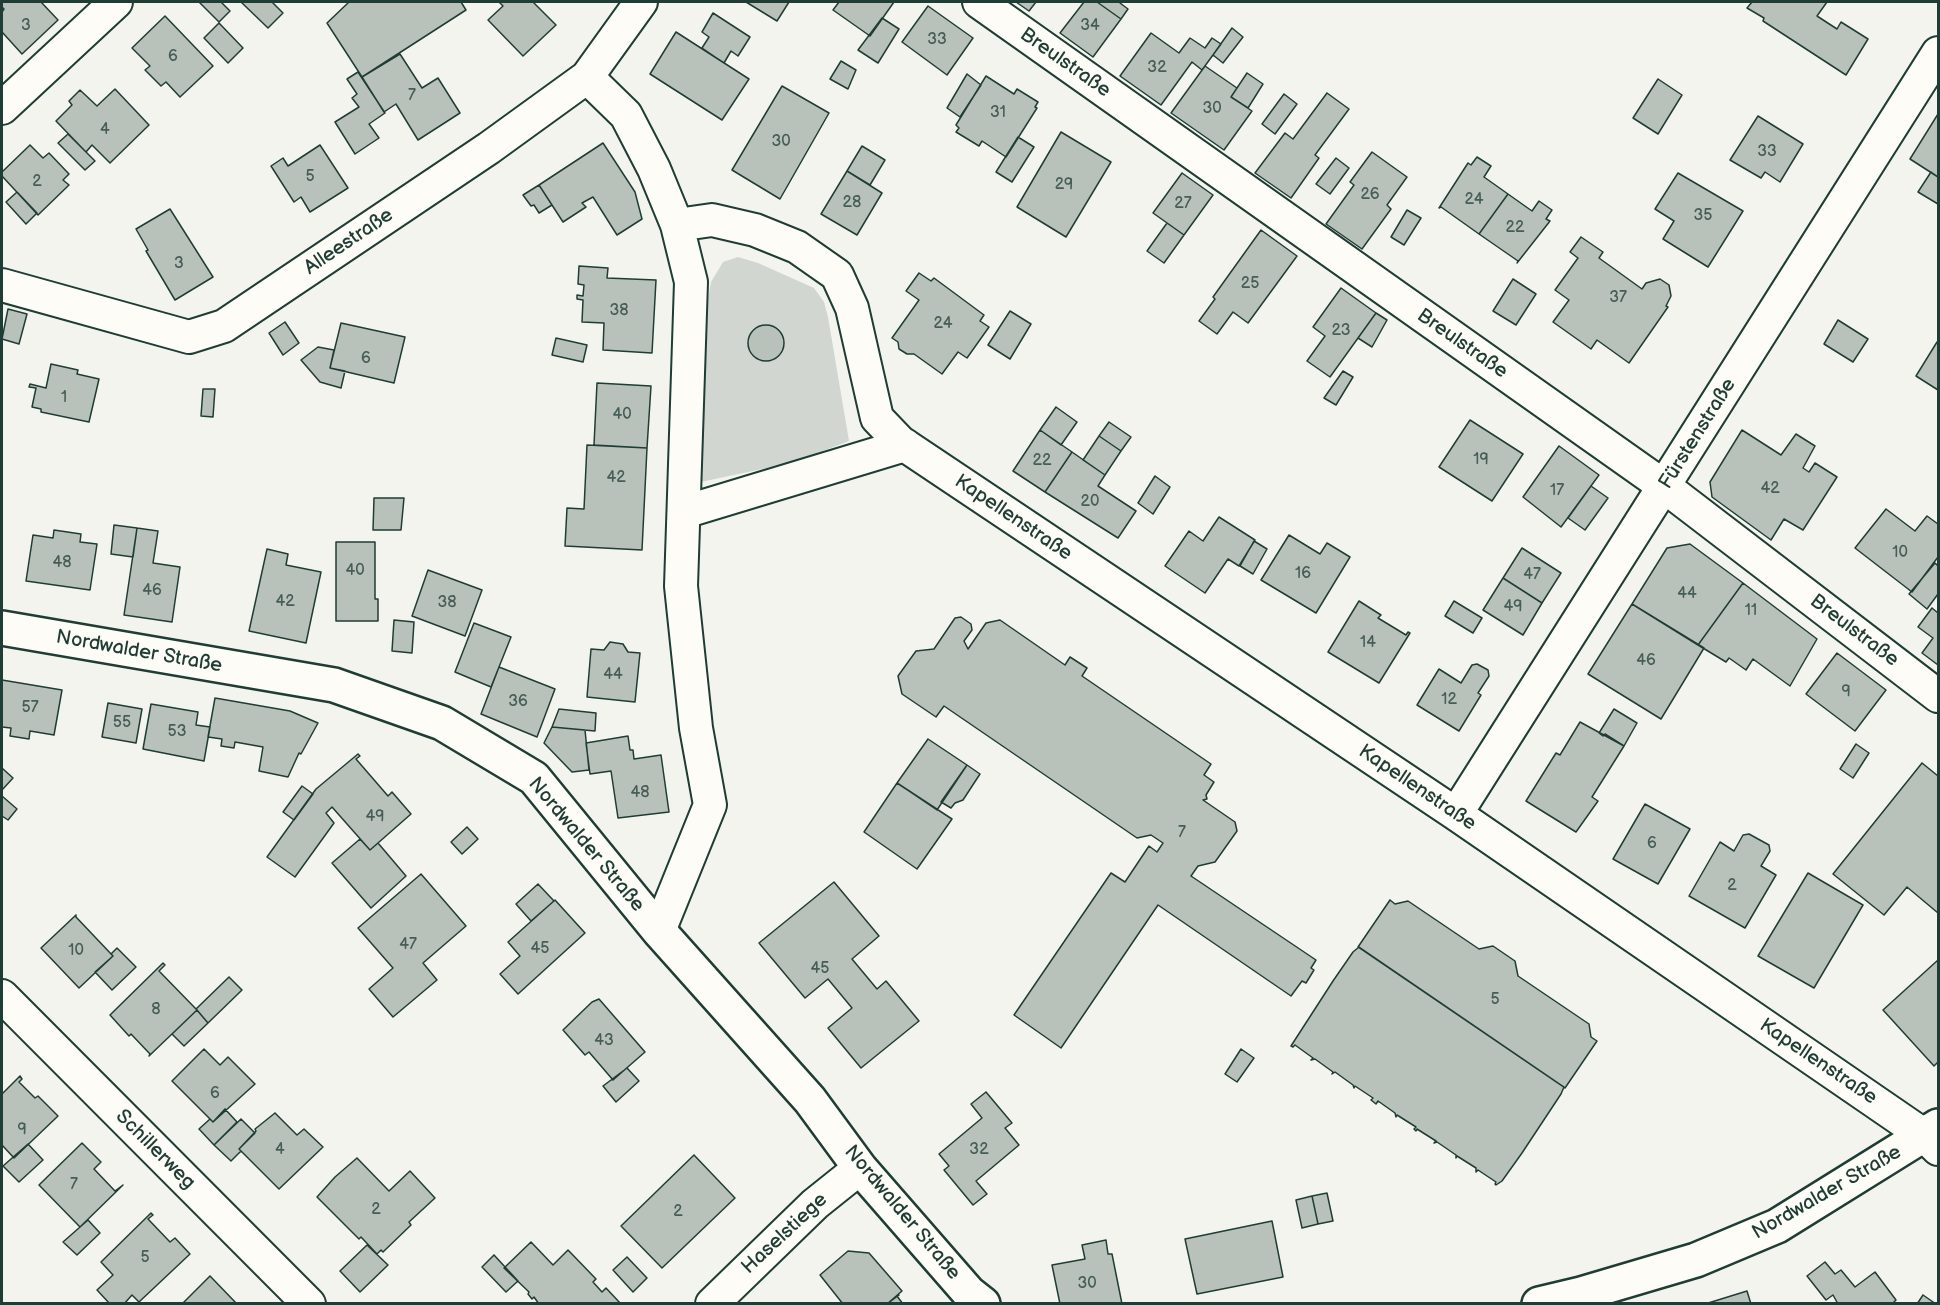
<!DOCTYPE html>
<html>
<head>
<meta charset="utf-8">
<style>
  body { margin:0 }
  #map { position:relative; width:1940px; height:1305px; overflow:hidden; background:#f4f4ef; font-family:"Balsamiq Sans",sans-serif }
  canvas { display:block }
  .frame { position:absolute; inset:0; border:3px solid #1f3d34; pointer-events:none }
</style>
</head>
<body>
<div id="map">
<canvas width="1940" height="1305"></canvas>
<div class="frame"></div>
</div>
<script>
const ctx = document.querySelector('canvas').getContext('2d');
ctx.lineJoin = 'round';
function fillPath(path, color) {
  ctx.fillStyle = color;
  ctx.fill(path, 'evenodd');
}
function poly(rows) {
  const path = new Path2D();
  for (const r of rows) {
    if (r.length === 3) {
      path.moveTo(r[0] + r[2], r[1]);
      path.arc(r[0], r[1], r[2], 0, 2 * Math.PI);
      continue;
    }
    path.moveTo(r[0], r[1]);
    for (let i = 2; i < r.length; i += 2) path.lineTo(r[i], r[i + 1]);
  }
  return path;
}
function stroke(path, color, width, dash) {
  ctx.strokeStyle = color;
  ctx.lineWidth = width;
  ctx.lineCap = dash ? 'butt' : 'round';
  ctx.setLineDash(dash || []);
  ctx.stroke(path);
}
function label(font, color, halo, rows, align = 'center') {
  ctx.font = font + ' "Balsamiq Sans",sans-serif';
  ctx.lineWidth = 4.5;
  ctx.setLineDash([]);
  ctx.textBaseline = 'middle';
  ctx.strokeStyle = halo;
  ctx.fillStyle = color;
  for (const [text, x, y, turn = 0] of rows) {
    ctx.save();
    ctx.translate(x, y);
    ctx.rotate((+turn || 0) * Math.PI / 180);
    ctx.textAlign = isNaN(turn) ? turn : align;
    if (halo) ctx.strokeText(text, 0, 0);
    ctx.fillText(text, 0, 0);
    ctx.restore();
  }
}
const green = poly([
  [738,257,758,263,814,288,824,302,828,317,849,441,815,454,767,468,696,483,702,334,711,282,723,262]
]);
const building = poly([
  [2,2,41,2,58,20,22,54,2,32,2,12,4,9,2,7,2,2],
  [199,2,221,2,230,11,219,22,199,2],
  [241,2,272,2,283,13,268,28,241,2],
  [349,2,461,2,466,10,362,77,327,23,349,2],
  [499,2,533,2,556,25,523,56,488,20,503,6,499,2],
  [746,2,789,2,777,21,746,2],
  [839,2,894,2,870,36,833,10,839,2],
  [1016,2,1036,2,1029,11,1016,2],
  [1084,2,1097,2,1121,19,1093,57,1060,33,1084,2],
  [1097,2,1122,2,1120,3,1128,9,1121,19,1097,2],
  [1752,2,1827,2,1817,16,1837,29,1841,22,1868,39,1846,75,1763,21,1764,18,1747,8,1752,2],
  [928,6,973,38,947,75,902,42,928,6],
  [713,13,750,37,738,56,731,51,724,63,702,48,709,37,702,32,713,13],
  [165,16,213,66,180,97,166,82,161,86,145,70,150,66,132,48,165,16],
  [882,18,899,29,878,63,858,50,882,18],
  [219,23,243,48,228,63,204,38,219,23],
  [1232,28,1243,37,1223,63,1213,55,1232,28],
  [676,32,749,79,722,120,650,74,676,32],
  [1151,33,1179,53,1190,38,1205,48,1212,38,1221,44,1202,70,1192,62,1161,105,1120,76,1151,33],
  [400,54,422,88,438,78,460,113,418,140,396,104,384,112,362,77,400,54],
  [841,61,856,70,848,89,830,79,841,61],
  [1205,66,1237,88,1231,97,1252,111,1224,150,1171,113,1205,66],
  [358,72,385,113,369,124,379,138,355,154,335,122,359,107,352,98,357,94,347,79,358,72],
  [1247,73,1263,84,1248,108,1231,97,1247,73],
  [967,74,981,85,960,117,947,108,967,74],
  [986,76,1014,94,1017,89,1038,102,1035,107,1037,108,1006,157,982,141,979,146,956,132,959,128,956,125,986,76],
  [1658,79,1682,95,1658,134,1633,118,1658,79],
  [782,86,829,113,780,199,732,170,782,86],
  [115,89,149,125,110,163,92,145,86,152,56,121,72,105,69,101,80,90,97,106,115,89],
  [1327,93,1349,109,1315,155,1319,158,1291,198,1255,173,1285,133,1293,139,1327,93],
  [1284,94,1297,104,1275,134,1262,124,1284,94],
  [1938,114,1938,177,1910,159,1938,114],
  [1758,116,1803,144,1780,182,1765,172,1761,178,1730,160,1758,116],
  [1061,132,1111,162,1066,237,1017,207,1061,132],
  [68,134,95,161,85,170,58,143,68,134],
  [1018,137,1034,147,1012,182,996,172,1018,137],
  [603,143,635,192,642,219,617,235,593,197,582,203,586,207,563,222,539,185,603,143],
  [30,145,43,158,49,153,69,174,63,180,69,185,38,215,2,176,2,172,30,145],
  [320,145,348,188,310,212,301,197,294,202,271,166,283,158,288,166,320,145],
  [862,146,885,160,870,185,847,171,862,146],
  [1372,152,1407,177,1387,205,1391,209,1362,249,1326,224,1354,185,1350,182,1372,152],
  [1477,157,1491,166,1484,177,1508,194,1479,234,1441,207,1439,208,1468,163,1471,165,1477,157],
  [1336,158,1349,168,1330,194,1316,184,1336,158],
  [847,171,882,193,857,235,821,214,847,171],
  [1931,172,1938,177,1938,204,1918,192,1931,172],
  [1182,173,1213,195,1184,235,1153,213,1182,173],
  [1678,173,1743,211,1708,267,1663,239,1674,221,1655,209,1678,173],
  [539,185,552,205,539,213,534,205,531,206,523,195,539,185],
  [17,192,37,213,26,224,6,202,17,192],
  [1508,194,1532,211,1539,201,1552,210,1546,219,1550,221,1517,263,1518,261,1479,234,1508,194],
  [170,209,213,277,175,300,146,251,148,250,136,229,170,209],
  [1407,210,1421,218,1404,245,1391,237,1407,210],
  [1167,223,1184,235,1164,263,1147,251,1167,223],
  [1261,230,1297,256,1248,323,1233,312,1217,334,1199,321,1215,299,1213,297,1261,230],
  [1581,237,1603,252,1599,258,1642,289,1646,283,1660,279,1669,285,1671,296,1666,306,1668,307,1629,363,1597,340,1591,349,1553,322,1569,300,1555,290,1578,258,1570,252,1581,237],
  [579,266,608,268,607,278,656,280,652,353,603,350,604,323,582,322,583,300,577,299,577,295,583,296,584,285,578,284,579,266],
  [919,273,931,281,934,278,984,315,980,321,989,327,967,358,958,352,942,374,914,354,907,354,899,349,898,342,892,338,919,300,906,291,919,273],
  [1513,279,1536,294,1516,325,1493,311,1513,279],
  [1341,288,1376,313,1330,377,1307,361,1325,336,1313,327,1341,288],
  [8,309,27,314,19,344,2,339,8,309],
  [1010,311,1031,324,1010,359,988,345,1010,311],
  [1376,313,1387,320,1372,347,1358,338,1376,313],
  [1838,320,1868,339,1853,362,1824,344,1838,320],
  [285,322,299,343,283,355,269,333,285,322],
  [341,323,405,337,394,383,330,368,341,323],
  [766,343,18],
  [556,338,587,345,583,362,552,355,556,338],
  [1937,342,1938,343,1938,390,1916,376,1937,342],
  [318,347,334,350,330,368,345,371,341,388,320,382,301,360,318,347],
  [51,364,78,370,77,374,99,379,89,422,41,412,41,409,32,407,36,388,29,387,30,384,46,388,51,364],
  [1343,371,1353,377,1336,405,1324,398,1343,371],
  [597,383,651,386,647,448,594,445,597,383],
  [203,389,215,389,213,417,201,416,203,389],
  [1056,407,1077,422,1061,445,1040,430,1056,407],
  [1470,420,1523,454,1492,501,1439,467,1470,420],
  [1109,422,1131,437,1121,451,1099,436,1109,422],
  [1040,430,1072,452,1045,492,1013,471,1040,430],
  [1742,430,1781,455,1796,434,1815,446,1803,468,1809,472,1815,463,1837,477,1803,530,1784,519,1771,540,1712,497,1710,482,1742,430],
  [1099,436,1121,451,1105,475,1083,460,1099,436],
  [587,445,647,448,642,550,565,546,567,508,584,509,587,445],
  [1559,446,1599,475,1561,527,1523,497,1559,446],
  [1072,452,1105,475,1098,486,1136,511,1118,538,1045,492,1072,452],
  [1155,476,1170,487,1153,514,1138,503,1155,476],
  [1591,486,1608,498,1585,530,1568,518,1591,486],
  [374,498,404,498,401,530,373,530,374,498],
  [1886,509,1915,531,1927,516,1938,524,1938,557,1912,592,1855,548,1886,509],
  [1219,517,1255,540,1239,566,1228,559,1205,593,1165,566,1189,531,1203,541,1219,517],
  [114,525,137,528,133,557,111,554,114,525],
  [137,528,158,531,153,563,180,567,172,622,124,615,137,528],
  [54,530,81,534,80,542,97,544,90,590,26,581,33,535,53,538,54,530],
  [1289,535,1320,554,1327,543,1350,557,1316,613,1261,580,1289,535],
  [1254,541,1267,549,1253,574,1240,566,1254,541],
  [336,542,375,542,375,599,378,599,378,621,336,621,336,542],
  [1690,544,1743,583,1698,645,1632,604,1667,548,1690,544],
  [1522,548,1561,573,1542,603,1503,578,1522,548],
  [267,549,288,554,286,565,321,572,306,643,249,631,267,549],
  [1935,563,1938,566,1938,594,1927,609,1909,594,1935,563],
  [428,570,482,590,465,636,412,616,428,570],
  [1503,578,1542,603,1523,635,1483,610,1503,578],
  [1743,583,1817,639,1790,686,1753,659,1746,670,1729,658,1726,662,1698,645,1743,583],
  [1359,601,1381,615,1378,618,1406,635,1408,632,1410,633,1379,683,1328,652,1359,601],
  [1454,601,1482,618,1473,633,1445,616,1454,601],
  [1632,604,1704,648,1661,719,1588,674,1632,604],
  [1932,608,1938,613,1938,665,1922,653,1933,638,1918,627,1932,608],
  [961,617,971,624,972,630,964,641,968,649,986,623,1000,620,1065,665,1070,657,1087,668,1082,676,1211,764,1204,775,1214,782,1206,795,1207,799,1203,800,1235,822,1237,831,1215,862,1198,866,1191,876,1316,960,1311,968,1314,970,1306,983,1302,981,1291,996,1158,905,1061,1048,1014,1015,1111,873,1125,882,1149,846,1157,852,1163,843,1151,835,1137,838,944,706,936,717,902,694,898,676,916,651,934,649,955,618,961,617],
  [394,620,414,622,412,653,392,651,394,620],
  [474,623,511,637,491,687,455,672,474,623],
  [610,642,623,644,628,652,640,653,635,702,587,697,591,649,604,650,610,642],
  [1837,653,1886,690,1855,731,1806,694,1837,653],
  [1477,664,1488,670,1489,676,1478,693,1481,695,1459,731,1417,705,1439,669,1461,683,1472,665,1477,664],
  [499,667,555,689,537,737,481,714,499,667],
  [2,680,62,690,54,735,30,731,29,739,10,736,11,728,2,727,2,680],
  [215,698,290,711,318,723,301,754,299,753,288,777,259,771,263,747,235,742,234,748,221,746,222,739,208,737,215,698],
  [108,703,142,709,136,743,102,737,108,703],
  [151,704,198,712,196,725,210,727,204,761,143,749,151,704],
  [559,709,596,713,595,731,552,727,559,709],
  [1614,709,1637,723,1624,746,1605,734,1603,736,1599,733,1614,709],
  [1580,722,1624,746,1592,797,1598,801,1576,832,1526,801,1556,753,1560,755,1580,722],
  [552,727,585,730,589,770,572,772,544,743,552,727],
  [628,736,630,750,633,750,634,759,661,755,669,812,618,818,611,771,590,774,586,743,628,736],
  [928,739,967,765,937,810,897,783,928,739],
  [1856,744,1869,753,1853,778,1840,769,1856,744],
  [358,754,360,756,356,759,388,796,392,792,411,814,370,850,332,807,326,813,334,823,295,877,267,857,316,789,358,754],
  [1922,763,1938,776,1938,913,1907,887,1884,915,1833,874,1922,763],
  [967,765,980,774,963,800,955,803,951,808,941,802,967,765],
  [2,768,13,778,2,790,2,768],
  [897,783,952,819,917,869,864,832,897,783],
  [302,786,313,794,294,820,283,812,302,786],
  [2,796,17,809,8,820,2,816,2,796],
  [1645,804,1690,829,1658,884,1613,859,1645,804],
  [467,827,478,839,462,854,451,842,467,827],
  [1749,834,1769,845,1770,851,1761,866,1776,875,1745,928,1689,896,1720,842,1734,851,1743,835,1749,834],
  [360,839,370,850,378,843,406,876,371,908,332,863,360,839],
  [1808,873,1863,905,1814,988,1758,956,1808,873],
  [421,874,466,926,423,963,437,980,393,1017,369,989,393,968,358,928,421,874],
  [834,882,879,936,852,959,877,989,886,981,919,1021,861,1068,828,1028,852,1008,828,979,805,998,759,943,834,882],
  [538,884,554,901,531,921,516,904,538,884],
  [555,900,585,933,518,994,500,974,520,956,508,942,555,900],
  [1390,900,1395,904,1408,901,1479,949,1493,946,1515,961,1518,976,1589,1024,1591,1037,1597,1041,1565,1088,1358,947,1390,900],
  [76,915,76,917,113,956,79,988,41,948,76,915],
  [1359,947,1564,1087,1561,1094,1522,1153,1502,1181,1496,1185,1495,1184,1496,1182,1478,1170,1476,1172,1476,1168,1457,1156,1456,1158,1456,1155,1437,1142,1434,1143,1436,1141,1417,1129,1416,1131,1414,1129,1416,1127,1397,1115,1396,1117,1395,1113,1378,1101,1376,1104,1371,1100,1373,1098,1355,1086,1354,1088,1353,1085,1335,1072,1332,1074,1333,1072,1315,1059,1311,1060,1313,1058,1295,1045,1293,1047,1291,1046,1333,981,1353,952,1359,947],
  [117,948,136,967,112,990,95,972,113,956,111,954,117,948],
  [1938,960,1938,1062,1934,1066,1883,1010,1938,960],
  [163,963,165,965,159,971,197,1010,149,1056,150,1054,131,1034,129,1036,110,1015,163,963],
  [229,977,242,990,208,1023,196,1009,229,977],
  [599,999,645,1052,613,1080,589,1052,585,1055,563,1030,592,1002,599,999],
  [197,1010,208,1023,184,1046,172,1034,197,1010],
  [204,1049,220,1065,228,1057,255,1084,213,1122,172,1081,204,1049],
  [1241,1049,1254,1058,1237,1082,1225,1074,1241,1049],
  [627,1068,639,1081,616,1102,603,1086,627,1068],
  [20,1076,22,1079,19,1082,35,1098,38,1096,58,1116,14,1158,2,1145,2,1094,20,1076],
  [986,1092,1012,1123,1005,1128,1019,1145,976,1181,987,1194,973,1205,944,1170,949,1166,939,1154,982,1118,971,1104,986,1092],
  [225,1109,237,1122,214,1145,199,1129,210,1119,213,1122,225,1109],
  [275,1113,297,1135,304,1129,323,1147,279,1189,239,1149,256,1131,255,1129,275,1113],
  [241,1119,255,1133,239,1149,241,1151,231,1161,214,1145,241,1119],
  [82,1143,101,1162,94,1169,115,1191,123,1185,80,1227,39,1185,82,1143],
  [28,1144,43,1160,19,1182,3,1166,28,1144],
  [694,1155,735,1198,662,1268,621,1226,694,1155],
  [357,1158,389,1191,410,1171,435,1198,409,1222,411,1225,383,1252,381,1250,377,1254,361,1237,359,1239,317,1197,335,1177,357,1158],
  [1327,1193,1333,1221,1318,1224,1312,1196,1327,1193],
  [1312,1196,1318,1224,1302,1228,1296,1200,1312,1196],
  [151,1213,153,1215,148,1219,170,1242,175,1238,190,1254,139,1302,132,1295,124,1304,110,1304,97,1290,113,1275,101,1262,151,1213],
  [88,1220,100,1233,77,1255,63,1242,88,1220],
  [1272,1221,1283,1277,1197,1294,1185,1239,1272,1221],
  [1106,1240,1108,1254,1112,1254,1122,1304,1060,1304,1052,1265,1085,1259,1082,1245,1106,1240],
  [531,1242,553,1265,568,1250,596,1279,593,1282,602,1292,606,1288,621,1304,539,1304,534,1297,532,1299,528,1294,529,1292,504,1268,531,1242],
  [367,1245,388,1265,360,1292,340,1271,367,1245],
  [848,1251,869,1253,902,1291,887,1304,843,1304,820,1275,848,1251],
  [494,1255,518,1281,506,1292,482,1267,494,1255],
  [627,1257,647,1278,633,1292,613,1270,627,1257],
  [1825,1262,1835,1274,1841,1270,1855,1287,1875,1272,1896,1300,1892,1304,1838,1304,1833,1295,1826,1300,1807,1276,1825,1262],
  [210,1276,237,1304,182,1304,210,1276],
  [1747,1291,1751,1304,1705,1304,1747,1291],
  [899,1295,897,1296,903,1304,887,1304,899,1295],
  [1923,1295,1936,1304,1917,1304,1923,1295]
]);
const street = poly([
  [979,2,1665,487,1938,696],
  [587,77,626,115,654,169,677,225,691,282,681,586,696,728,710,805,659,931],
  [2,108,116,2],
  [677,225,712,220,755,230,797,247,837,275,852,308,877,418,900,442,1456,814,1925,1136,1938,1149],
  [2,285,189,337,224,326,489,148,587,77,641,2],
  [684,512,905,445],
  [1456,814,1938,53],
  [2,996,309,1304],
  [712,1304,815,1204,860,1168]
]);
const secondary = poly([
  [2,628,334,685,442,723,534,778,659,931,810,1100,860,1168,969,1293,983,1304],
  [1539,1304,1581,1294,1696,1260,1777,1226,1938,1126]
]);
const numberNames = [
  ["3",26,26],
  ["34",1090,26],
  ["33",937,40],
  ["6",173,57],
  ["32",1157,68],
  ["7",412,96],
  ["30",1212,109],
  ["31",998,113],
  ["4",105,130],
  ["30",781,142],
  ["33",1767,152],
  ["5",310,177],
  ["2",37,182],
  ["29",1064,185],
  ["26",1370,195],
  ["24",1474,200],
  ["28",852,203],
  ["27",1183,204],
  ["35",1703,216],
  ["22",1515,228],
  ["3",179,264],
  ["25",1250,284],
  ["37",1618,298],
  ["38",619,311],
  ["24",943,324],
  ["23",1341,331],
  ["6",366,359],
  ["1",64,398],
  ["40",622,415],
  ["19",1481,460],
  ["22",1042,461],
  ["42",616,478],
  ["42",1770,489],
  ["17",1557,491],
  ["20",1090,502],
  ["10",1900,553],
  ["48",62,563],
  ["40",355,571],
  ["16",1303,574],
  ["47",1532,575],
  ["46",152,591],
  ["44",1687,594],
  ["42",285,602],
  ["38",447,603],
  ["49",1513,607],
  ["11",1751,611],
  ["14",1368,643],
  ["46",1646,661],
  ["44",613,675],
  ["9",1846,692],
  ["12",1449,700],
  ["36",518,702],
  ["57",30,708],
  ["55",122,723],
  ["53",177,732],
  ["48",640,793],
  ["49",375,817],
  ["7",1182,833],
  ["6",1652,844],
  ["2",1732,886],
  ["47",408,945],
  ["45",540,949],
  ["10",76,951],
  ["45",820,969],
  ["5",1495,1000],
  ["8",156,1010],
  ["43",604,1041],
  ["6",215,1094],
  ["9",22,1130],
  ["4",280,1150],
  ["32",979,1150],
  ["7",74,1185],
  ["2",376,1210],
  ["2",678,1212],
  ["5",145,1258],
  ["30",1087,1284]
];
const streetNames = [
  ["Breulstraße",1065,63,35],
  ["Alleestraße",349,242,-34],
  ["Breulstraße",1462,344,35],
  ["Fürstenstraße",1698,434,-58],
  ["Kapellenstraße",1013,518,34],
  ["Breulstraße",1854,631,37],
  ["Nordwalder Straße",139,652,10],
  ["Kapellenstraße",1417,788,34],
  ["Nordwalder Straße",586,845,50],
  ["Kapellenstraße",1818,1062,34],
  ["Schillerweg",155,1150,45],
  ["Nordwalder Straße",1827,1193,-30],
  ["Nordwalder Straße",902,1213,50],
  ["Haselstiege",785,1234,-43]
];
fillPath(green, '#d1d6d1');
fillPath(building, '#b9c1bb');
stroke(building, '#1f3d34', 1.5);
stroke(street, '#1f3d34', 36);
stroke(secondary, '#1f3d34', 38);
stroke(street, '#fdfcf7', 32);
stroke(secondary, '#fdfcf7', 33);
label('16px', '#465e56', null, numberNames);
label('20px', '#1f3d34', '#fdfcf7', streetNames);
</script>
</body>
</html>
